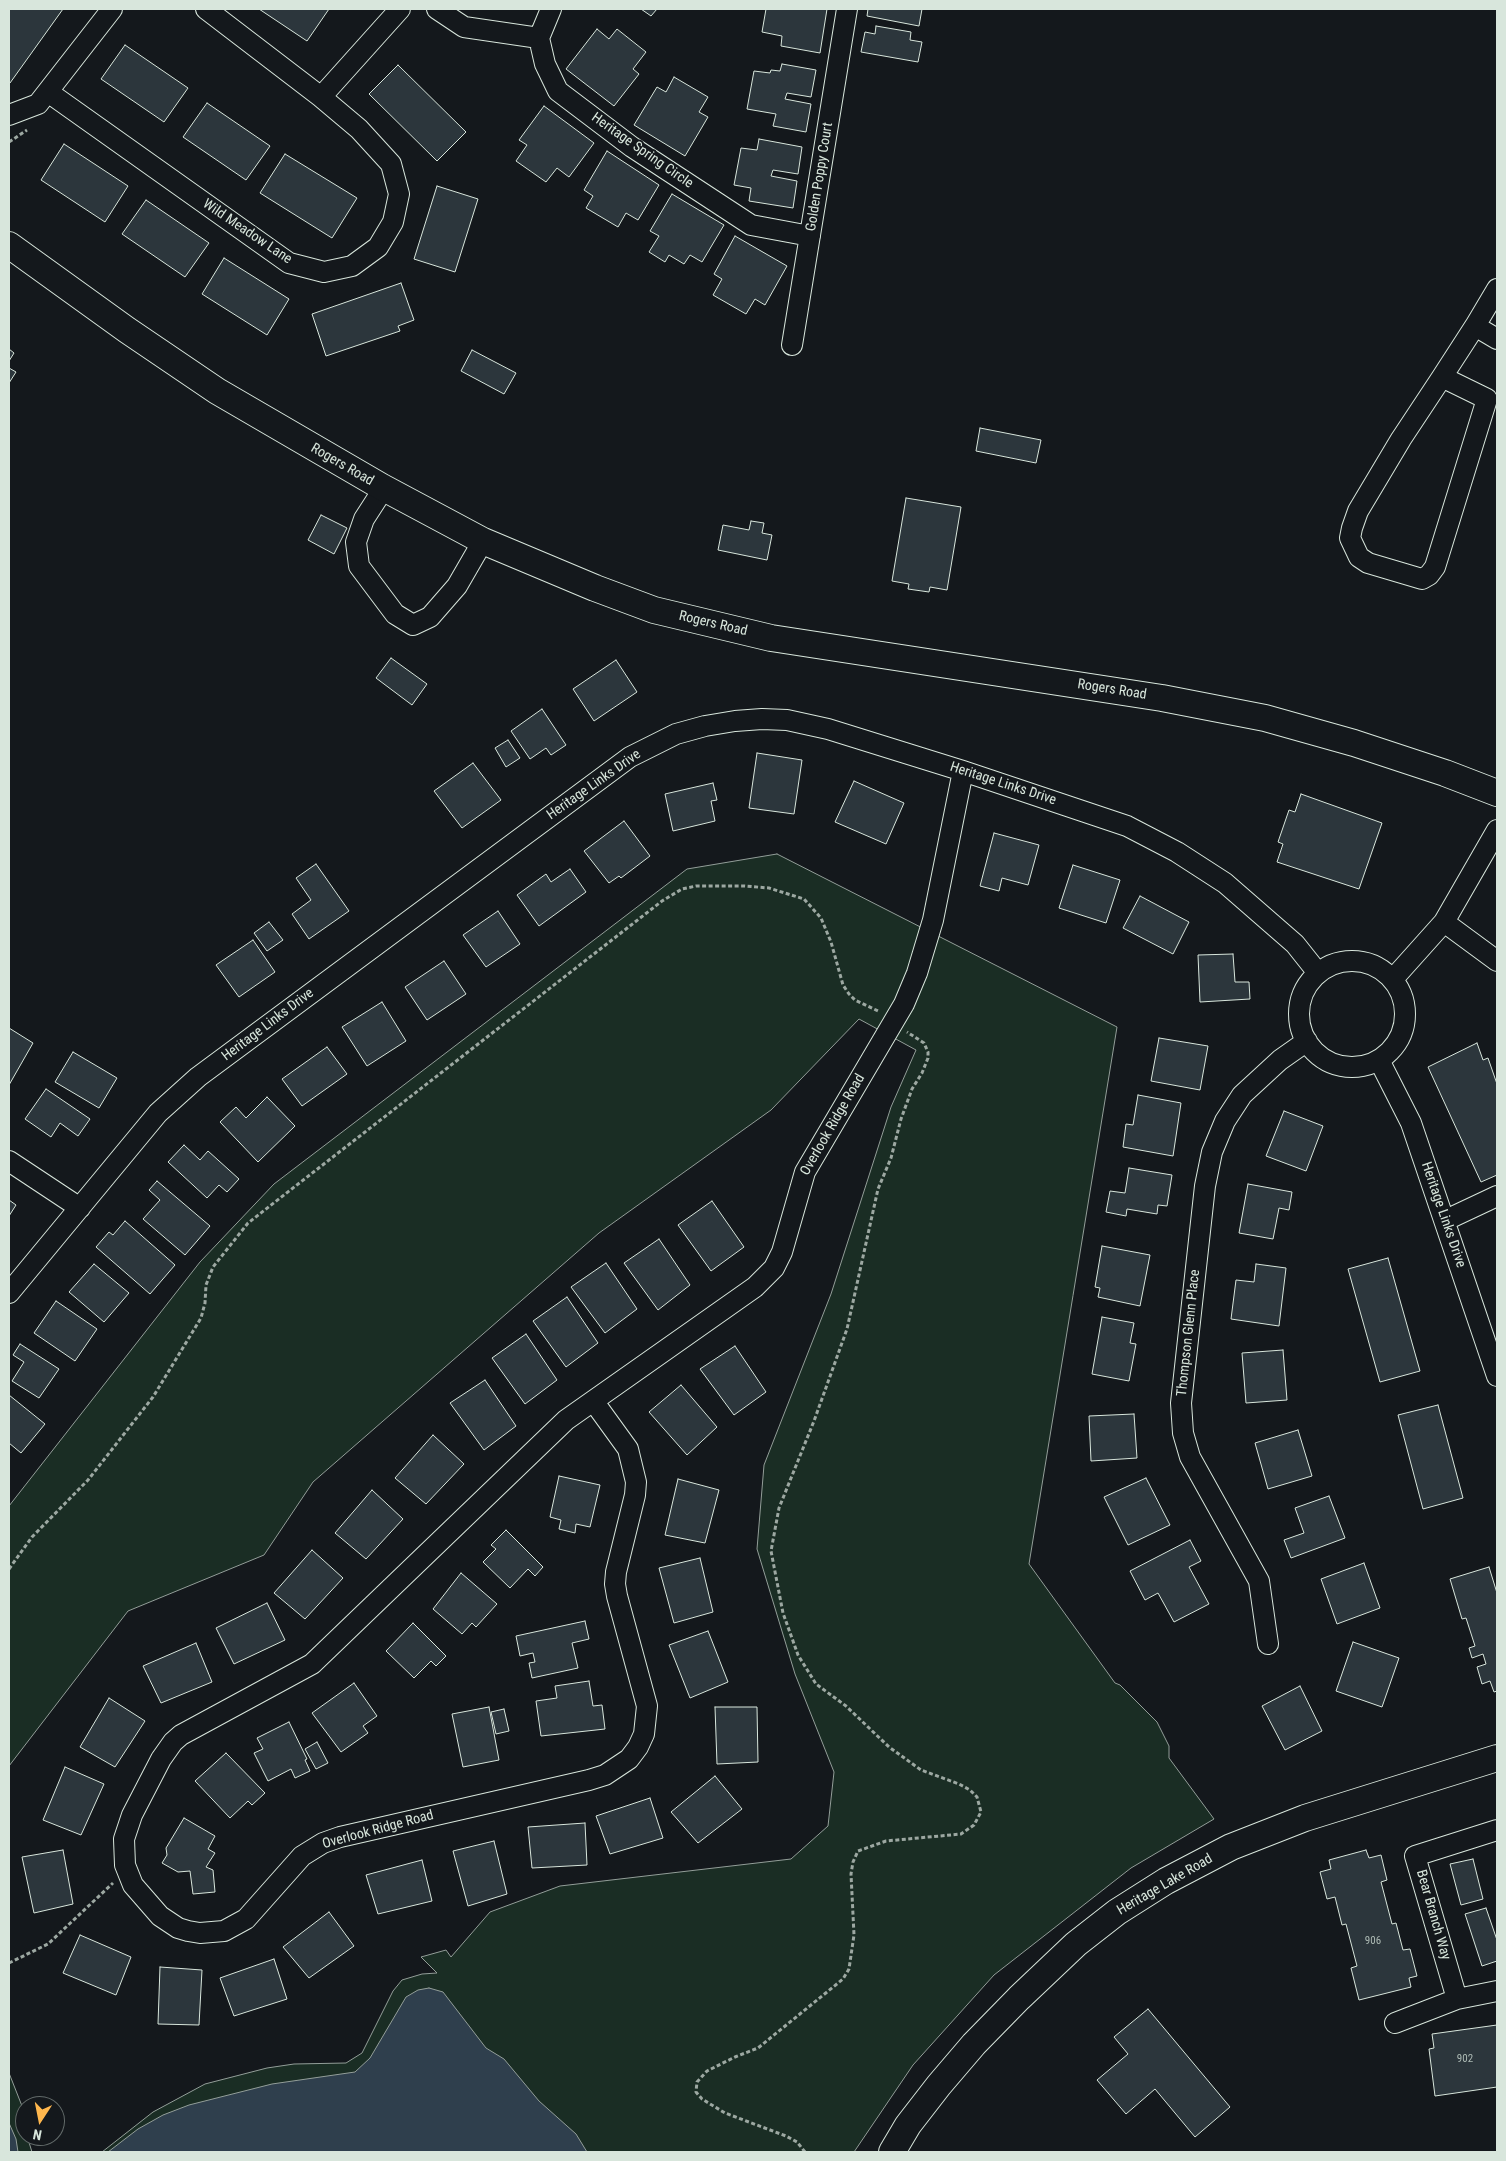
<!DOCTYPE html>
<html>
<head>
<meta charset="utf-8">
<style>
  body { margin:0 }
  #map { position:relative; width:1506px; height:2161px; overflow:hidden; background:#14181c; font-family:"Roboto Condensed",sans-serif }
  canvas { display:block }
  .frame { position:absolute; inset:0; border:10px solid #d8e6dc; pointer-events:none }
  .north { position:absolute; left:15px; top:2096px; width:50px; height:50px; box-sizing:border-box; background:#14181c; border:1px solid #626a69; border-radius:50%; rotate:191deg; font-size:14px; font-weight:700; line-height:20px; text-align:center; color:#d8e6dc }
  .north::after { content:''; display:block; margin:auto; width:18px; height:22px; background:#ffb74d; clip-path:polygon(50% 0,100% 100%,50% 72%,0 100%) }
</style>
</head>
<body>
<div id="map">
<canvas width="1506" height="2161"></canvas>
<div class="frame"></div>
<div class="north">N</div>
</div>
<script>
const ctx = document.querySelector('canvas').getContext('2d');
ctx.lineJoin = 'round';
function fillPath(path, color) {
  ctx.fillStyle = color;
  ctx.fill(path, 'evenodd');
}
function poly(rows) {
  const path = new Path2D();
  for (const r of rows) {
    if (r.length === 3) {
      path.moveTo(r[0] + r[2], r[1]);
      path.arc(r[0], r[1], r[2], 0, 2 * Math.PI);
      continue;
    }
    path.moveTo(r[0], r[1]);
    for (let i = 2; i < r.length; i += 2) path.lineTo(r[i], r[i + 1]);
  }
  return path;
}
function stroke(path, color, width, dash) {
  ctx.strokeStyle = color;
  ctx.lineWidth = width;
  ctx.lineCap = dash ? 'butt' : 'round';
  ctx.setLineDash(dash || []);
  ctx.stroke(path);
}
function label(font, color, halo, rows, align = 'center') {
  ctx.font = font + ' "Roboto Condensed",sans-serif';
  ctx.lineWidth = 4;
  ctx.setLineDash([]);
  ctx.textBaseline = 'middle';
  ctx.strokeStyle = halo;
  ctx.fillStyle = color;
  for (const [text, x, y, turn = 0] of rows) {
    ctx.save();
    ctx.translate(x, y);
    ctx.rotate((+turn || 0) * Math.PI / 180);
    ctx.textAlign = isNaN(turn) ? turn : align;
    if (halo) ctx.strokeText(text, 0, 0);
    ctx.fillText(text, 0, 0);
    ctx.restore();
  }
}
const green = poly([
  [777,854,1117,1027,1029,1564,1115,1683,1120,1685,1157,1722,1169,1746,1169,1758,1214,1819,1131,1868,994,1975,913,2065,854,2152,102,2152,153,2112,205,2084,267,2068,294,2064,346,2063,362,2053,393,1991,402,1980,422,1974,437,1973,421,1957,446,1950,451,1957,490,1912,560,1886,791,1859,828,1826,834,1772,795,1674,757,1549,764,1465,831,1294,891,1107,916,1050,859,1019,771,1110,599,1233,313,1482,264,1555,128,1611,9,1766,9,1506,200,1262,274,1184,687,869,777,854],
  [9,2073,22,2106,25,2136,27,2136,32,2152,9,2152,9,2073]
]);
const water = poly([
  [429,1988,443,1992,486,2048,504,2059,539,2101,576,2134,587,2152,108,2152,138,2129,163,2115,189,2105,272,2084,355,2072,370,2058,406,1997,418,1990,429,1988],
  [9,2123,16,2139,18,2152,9,2152,9,2123]
]);
const building = poly([
  [9,9,63,9,10,83,9,83,9,9],
  [259,9,329,9,307,41,259,9],
  [641,9,657,9,651,16,641,9],
  [766,9,827,9,820,53,781,46,782,36,762,32,766,9],
  [868,9,922,9,919,26,867,16,868,9],
  [876,26,911,32,910,40,922,42,918,62,861,52,865,32,875,34,876,26],
  [597,29,609,39,617,29,646,52,633,69,639,74,614,106,566,69,597,29],
  [125,45,188,88,164,122,101,79,125,45],
  [782,64,816,70,811,97,787,93,785,99,811,104,806,132,773,126,776,114,747,109,754,71,770,73,771,70,780,71,782,64],
  [398,65,466,132,437,161,369,94,398,65],
  [674,77,708,97,699,112,708,117,685,156,634,125,657,87,666,92,674,77],
  [207,103,270,146,246,180,183,137,207,103],
  [544,106,594,143,569,177,557,168,546,182,516,161,527,145,519,140,544,106],
  [759,139,802,147,798,174,773,170,771,176,797,181,793,208,749,201,751,188,734,185,741,148,757,150,759,139],
  [64,144,128,186,105,222,41,180,64,144],
  [607,151,659,185,638,220,626,213,618,227,586,208,593,196,584,190,607,151],
  [285,154,357,198,332,238,260,193,285,154],
  [437,186,478,199,455,272,414,259,437,186],
  [672,194,724,225,702,262,690,255,684,264,669,255,665,262,649,252,659,236,650,231,672,194],
  [146,200,209,243,185,277,122,234,146,200],
  [735,236,787,266,765,305,755,299,746,314,713,295,722,279,714,274,735,236],
  [224,258,289,299,267,335,202,294,224,258],
  [401,283,414,320,398,326,400,331,326,356,312,314,401,283],
  [9,349,14,353,9,361,9,349],
  [472,350,516,373,504,394,461,371,472,350],
  [9,368,16,372,9,383,9,368],
  [980,428,1041,440,1036,463,976,451,980,428],
  [906,498,961,507,947,590,930,587,929,592,908,589,909,584,892,581,906,498],
  [321,515,347,528,334,554,308,540,321,515],
  [751,521,764,523,762,533,772,535,767,560,718,550,723,525,749,530,751,521],
  [391,658,427,684,412,705,376,678,391,658],
  [616,660,637,692,594,721,573,689,616,660],
  [542,709,566,745,551,755,546,748,530,759,511,731,542,709],
  [508,740,520,758,506,767,495,748,508,740],
  [757,753,802,760,794,814,749,808,757,753],
  [473,763,501,800,462,828,434,791,473,763],
  [854,781,904,803,886,844,835,822,854,781],
  [713,783,717,800,711,801,715,821,673,831,665,794,713,783],
  [1301,794,1382,823,1359,889,1277,862,1283,844,1278,842,1289,810,1295,812,1301,794],
  [624,821,650,856,621,878,619,876,609,883,584,851,624,821],
  [994,833,1039,845,1028,885,1002,878,999,891,980,886,994,833],
  [316,864,349,911,309,939,292,914,311,900,296,878,316,864],
  [1073,865,1120,880,1106,923,1059,908,1073,865],
  [570,869,586,892,539,926,517,895,546,874,551,882,570,869],
  [1140,896,1189,922,1173,954,1123,928,1140,896],
  [498,911,520,944,486,967,463,935,498,911],
  [269,922,283,940,267,951,254,933,269,922],
  [253,940,275,972,239,997,216,965,253,940],
  [1233,954,1235,982,1249,982,1250,999,1200,1002,1198,955,1233,954],
  [444,961,466,994,427,1020,405,987,444,961],
  [382,1002,406,1041,367,1066,342,1027,382,1002],
  [9,1028,33,1043,9,1085,9,1028],
  [1159,1038,1208,1046,1200,1090,1151,1081,1159,1038],
  [1477,1043,1483,1060,1488,1058,1497,1084,1497,1175,1481,1182,1428,1067,1477,1043],
  [327,1047,347,1074,302,1106,282,1079,327,1047],
  [73,1052,117,1078,99,1108,55,1082,73,1052],
  [46,1089,90,1119,78,1136,60,1123,51,1137,25,1119,46,1089],
  [1138,1095,1181,1103,1173,1156,1123,1147,1126,1124,1133,1125,1138,1095],
  [267,1097,295,1126,258,1162,220,1122,236,1107,246,1118,267,1097],
  [1284,1111,1323,1126,1306,1171,1266,1156,1284,1111],
  [184,1145,200,1160,208,1151,239,1179,227,1192,219,1185,207,1198,168,1162,184,1145],
  [1129,1168,1172,1175,1167,1206,1158,1205,1157,1214,1127,1209,1126,1216,1106,1212,1110,1191,1125,1193,1129,1168],
  [157,1181,210,1226,185,1255,143,1219,160,1200,149,1190,157,1181],
  [1248,1184,1292,1192,1289,1210,1279,1208,1273,1239,1239,1233,1248,1184],
  [9,1200,16,1205,9,1216,9,1200],
  [712,1201,744,1247,711,1271,678,1225,712,1201],
  [125,1221,175,1265,150,1294,96,1247,109,1232,113,1235,125,1221],
  [659,1239,690,1285,658,1310,624,1263,659,1239],
  [1102,1246,1150,1255,1140,1306,1098,1297,1100,1288,1095,1287,1102,1246],
  [1388,1258,1420,1371,1380,1382,1348,1269,1388,1258],
  [606,1263,637,1309,605,1333,571,1287,606,1263],
  [94,1264,129,1293,104,1322,69,1292,94,1264],
  [1256,1264,1286,1268,1279,1326,1231,1319,1236,1280,1254,1282,1256,1264],
  [567,1297,598,1343,566,1367,533,1321,567,1297],
  [56,1301,97,1329,75,1361,34,1333,56,1301],
  [1102,1317,1134,1323,1130,1343,1136,1344,1129,1381,1092,1374,1102,1317],
  [526,1334,557,1380,525,1404,492,1358,526,1334],
  [20,1344,59,1369,39,1398,12,1381,24,1362,13,1355,20,1344],
  [735,1346,766,1392,734,1415,700,1369,735,1346],
  [1283,1350,1287,1400,1246,1403,1242,1353,1283,1350],
  [485,1380,516,1426,484,1450,450,1403,485,1380],
  [681,1385,717,1427,687,1455,649,1412,681,1385],
  [9,1395,45,1424,21,1453,9,1443,9,1395],
  [1438,1405,1463,1498,1423,1509,1398,1415,1438,1405],
  [1134,1414,1137,1458,1091,1461,1089,1416,1134,1414],
  [1298,1430,1312,1476,1268,1489,1255,1443,1298,1430],
  [433,1435,464,1464,426,1504,395,1478,433,1435],
  [559,1476,600,1485,590,1527,576,1524,575,1533,559,1529,561,1520,550,1517,559,1476],
  [1146,1478,1170,1525,1128,1545,1104,1497,1146,1478],
  [678,1479,719,1490,705,1543,665,1535,678,1479],
  [372,1490,403,1519,366,1559,335,1533,372,1490],
  [1329,1496,1345,1538,1291,1558,1284,1540,1304,1533,1295,1508,1329,1496],
  [506,1530,543,1567,535,1576,528,1569,510,1588,483,1562,496,1549,491,1545,506,1530],
  [1190,1540,1201,1561,1189,1567,1209,1604,1174,1622,1158,1593,1145,1600,1130,1571,1190,1540],
  [312,1550,343,1578,305,1619,274,1593,312,1550],
  [700,1558,713,1612,674,1623,659,1568,700,1558],
  [1364,1563,1380,1608,1337,1624,1321,1579,1364,1563],
  [1489,1567,1497,1593,1497,1691,1494,1692,1490,1681,1482,1684,1477,1667,1486,1664,1483,1654,1472,1658,1469,1648,1475,1646,1466,1618,1462,1619,1450,1579,1489,1567],
  [461,1573,497,1604,476,1627,472,1623,462,1634,433,1609,461,1573],
  [267,1603,285,1640,234,1664,216,1628,267,1603],
  [585,1621,589,1639,572,1643,578,1668,532,1678,529,1663,535,1662,533,1653,520,1656,516,1636,585,1621],
  [413,1623,446,1656,436,1666,431,1661,414,1678,386,1651,413,1623],
  [708,1631,728,1682,690,1698,669,1645,708,1631],
  [1353,1642,1399,1658,1382,1707,1336,1691,1353,1642],
  [196,1643,212,1682,161,1703,143,1666,196,1643],
  [589,1681,593,1706,602,1705,605,1729,541,1736,536,1701,557,1698,555,1686,589,1681],
  [354,1683,377,1716,363,1726,368,1733,341,1752,312,1713,354,1683],
  [1300,1686,1322,1731,1285,1750,1262,1706,1300,1686],
  [109,1698,145,1721,115,1767,80,1747,109,1698],
  [489,1707,499,1760,463,1767,452,1714,489,1707],
  [715,1707,757,1707,758,1762,717,1764,715,1707],
  [504,1709,509,1731,496,1734,491,1712,504,1709],
  [289,1722,307,1759,305,1760,310,1771,295,1778,291,1769,268,1781,254,1753,263,1749,257,1738,289,1722],
  [317,1742,328,1763,316,1769,305,1749,317,1742],
  [226,1753,265,1793,252,1805,248,1801,230,1818,195,1781,226,1753],
  [65,1767,104,1784,81,1835,43,1820,65,1767],
  [715,1776,742,1809,698,1843,671,1812,715,1776],
  [650,1798,663,1838,610,1854,596,1816,650,1798],
  [184,1818,215,1836,208,1849,215,1853,206,1867,213,1870,215,1892,193,1894,190,1871,178,1872,162,1863,167,1855,166,1848,184,1818],
  [585,1823,587,1865,532,1868,528,1827,585,1823],
  [494,1841,507,1894,468,1906,453,1851,494,1841],
  [63,1850,73,1904,34,1913,22,1857,63,1850],
  [1366,1850,1369,1858,1381,1855,1387,1880,1381,1882,1392,1924,1396,1923,1403,1950,1410,1949,1417,1976,1409,1978,1411,1987,1359,2000,1351,1968,1357,1966,1346,1924,1342,1925,1335,1897,1327,1899,1320,1872,1331,1869,1329,1860,1366,1850],
  [1473,1859,1483,1899,1461,1905,1450,1864,1473,1859],
  [422,1860,432,1901,378,1914,366,1875,422,1860],
  [1486,1908,1497,1940,1497,1961,1482,1966,1465,1914,1486,1908],
  [329,1912,354,1946,309,1978,283,1947,329,1912],
  [80,1935,131,1957,116,1995,63,1973,80,1935],
  [274,1959,287,1999,234,2016,220,1978,274,1959],
  [160,1967,202,1970,199,2025,158,2024,160,1967],
  [1148,2009,1230,2107,1195,2137,1155,2089,1126,2114,1097,2080,1128,2054,1114,2037,1148,2009],
  [1497,2025,1497,2087,1435,2096,1429,2049,1434,2048,1432,2034,1497,2025]
]);
const path = poly([
  [9,142,27,130],
  [9,1569,32,1537,88,1480,153,1397,201,1318,205,1303,206,1285,213,1267,248,1223,662,901,682,889,696,886,744,886,769,888,804,899,821,918,831,942,843,985,849,994,855,1000,878,1011],
  [9,1963,48,1944,113,1883],
  [805,2152,797,2142,786,2136,725,2113,702,2099,696,2092,697,2082,707,2071,735,2057,758,2048,843,1979,849,1969,854,1935,851,1874,853,1862,858,1851,886,1841,961,1834,974,1825,981,1812,977,1797,970,1790,959,1784,921,1770,889,1747,846,1706,816,1684,798,1655,783,1613,771,1551,779,1508,814,1421,847,1329,878,1189,891,1158,901,1119,912,1089,922,1073,928,1058,928,1052,924,1043,907,1032]
]);
const minor = poly([
  [206,9,321,97,400,9],
  [437,9,464,27,539,38],
  [551,9,539,38,545,64,558,91,632,147,751,225,810,236],
  [48,92,289,263,324,272,352,266,378,247,393,222,399,194,391,164,359,129,321,97],
  [9,115,38,104,112,9],
  [1497,289,1475,326,1497,339],
  [792,345,847,9],
  [1442,377,1487,399,1435,567,1429,575,1422,579,1368,563,1359,557,1350,538,1352,528,1358,511,1401,439,1442,377,1475,326],
  [384,488,364,519,356,542,359,566,395,614,413,625,430,617,457,586,483,541],
  [1444,922,1497,961],
  [1352,1014,53],
  [1393,979,1444,922,1497,830],
  [1379,1060,1411,1123,1497,1376],
  [9,1161,80,1208],
  [1446,1220,1497,1196],
  [9,1293,158,1113,198,1077,630,757,676,734,705,726,735,721,762,719,787,720,828,729,963,771,1127,826,1177,852,1225,883,1295,944,1318,973],
  [594,1402,628,1449,636,1482,635,1495,616,1572,615,1584,617,1596,647,1706,644,1734,638,1747,629,1759,605,1775,589,1780,340,1837,323,1843,302,1856,246,1919,224,1931,200,1933,188,1931,178,1928,160,1916,133,1885,125,1865,124,1839,132,1815,161,1759,173,1742,181,1735,312,1664,566,1420,755,1287,774,1268,782,1252,805,1172,904,1004,917,973,933,920,963,771],
  [1268,1644,1259,1581,1190,1457,1183,1433,1181,1403,1205,1186,1212,1152,1225,1121,1242,1095,1280,1060,1307,1041],
  [1457,1999,1415,1856,1497,1830],
  [1395,2023,1457,1999,1497,1991]
]);
const major = poly([
  [9,245,127,330,217,391,382,487,483,541,595,588,654,610,771,638,1162,698,1265,718,1354,743,1445,773,1497,793],
  [892,2152,908,2125,939,2085,974,2044,1019,1998,1076,1944,1117,1912,1166,1881,1231,1847,1305,1818,1497,1758]
]);
const numberNames = [
  ["906",1373,1941],
  ["902",1465,2059]
];
const streetNames = [
  ["Heritage Spring Circle",642,151,35],
  ["Golden Poppy Court",820,177,-81],
  ["Wild Meadow Lane",247,232,34],
  ["Rogers Road",342,465,30],
  ["Rogers Road",713,624,13],
  ["Rogers Road",1112,690,9],
  ["Heritage Links Drive",1003,784,18],
  ["Heritage Links Drive",594,785,-35],
  ["Heritage Links Drive",268,1025,-37],
  ["Overlook Ridge Road",833,1125,-60],
  ["Heritage Links Drive",1443,1215,71],
  ["Thompson Glenn Place",1189,1333,-84],
  ["Overlook Ridge Road",378,1830,-15],
  ["Heritage Lake Road",1165,1885,-30],
  ["Bear Branch Way",1433,1915,74]
];
fillPath(green, '#1a2d24');
stroke(green, '#939e99', 1);
fillPath(water, '#2f3f4d');
stroke(water, '#939e99', 1);
fillPath(building, '#2c363c');
stroke(building, '#d8e6dc', 1);
stroke(minor, '#d8e6dc', 22);
stroke(major, '#d8e6dc', 28);
stroke(path, '#9da8a2', 3, [4, 2.5]);
stroke(minor, '#14181c', 20);
stroke(major, '#14181c', 26);
label('11px', '#adbab4', null, numberNames);
label('14px', '#d8e6dc', '#14181c', streetNames);
</script>
</body>
</html>
